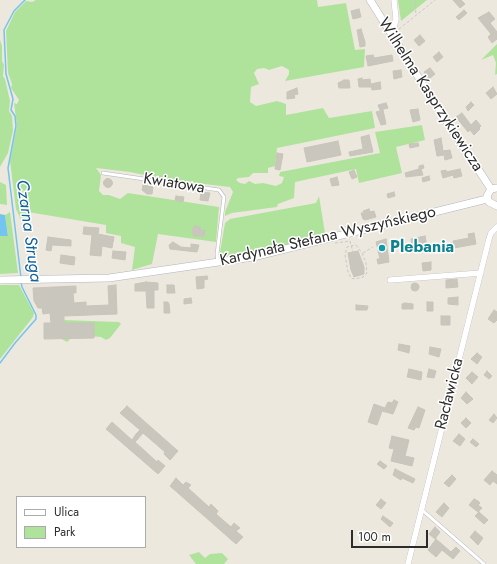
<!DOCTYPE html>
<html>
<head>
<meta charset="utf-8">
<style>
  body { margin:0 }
  #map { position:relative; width:497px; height:564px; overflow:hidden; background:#ede8de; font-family:Jost,sans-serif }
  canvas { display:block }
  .legend { position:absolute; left:16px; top:496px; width:130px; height:52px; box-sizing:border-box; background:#fff; border:1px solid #ababab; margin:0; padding:5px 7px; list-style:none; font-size:12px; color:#2c2c2c }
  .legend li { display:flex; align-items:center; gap:8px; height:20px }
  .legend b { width:20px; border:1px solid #ababab }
  .scale { position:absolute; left:351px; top:530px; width:77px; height:18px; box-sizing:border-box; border:2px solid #2c2c2c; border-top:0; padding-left:5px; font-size:12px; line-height:14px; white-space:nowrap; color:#2c2c2c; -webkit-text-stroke:3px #fff; paint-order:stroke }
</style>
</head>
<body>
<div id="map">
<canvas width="497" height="564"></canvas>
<ul class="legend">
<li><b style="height:5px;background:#fff"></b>Ulica</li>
<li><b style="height:11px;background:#afe39c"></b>Park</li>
</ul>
<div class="scale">100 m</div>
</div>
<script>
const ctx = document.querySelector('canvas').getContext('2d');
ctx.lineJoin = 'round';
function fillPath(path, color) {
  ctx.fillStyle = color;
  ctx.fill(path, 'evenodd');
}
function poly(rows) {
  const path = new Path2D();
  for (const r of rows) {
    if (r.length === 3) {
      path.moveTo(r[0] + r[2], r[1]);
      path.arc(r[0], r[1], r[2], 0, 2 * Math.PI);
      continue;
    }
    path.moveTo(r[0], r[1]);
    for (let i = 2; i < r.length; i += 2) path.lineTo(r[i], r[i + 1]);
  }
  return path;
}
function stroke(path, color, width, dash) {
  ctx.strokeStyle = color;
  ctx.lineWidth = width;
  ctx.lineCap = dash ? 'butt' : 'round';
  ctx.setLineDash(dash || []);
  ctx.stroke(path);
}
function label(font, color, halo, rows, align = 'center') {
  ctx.font = font + ' Jost,sans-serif';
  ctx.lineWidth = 3;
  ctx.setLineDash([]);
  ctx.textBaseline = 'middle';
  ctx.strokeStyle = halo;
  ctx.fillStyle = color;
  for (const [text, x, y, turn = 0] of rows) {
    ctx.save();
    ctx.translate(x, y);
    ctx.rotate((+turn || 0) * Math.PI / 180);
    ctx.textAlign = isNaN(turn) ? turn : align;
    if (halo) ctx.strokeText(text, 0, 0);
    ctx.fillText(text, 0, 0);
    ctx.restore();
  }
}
const green = poly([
  [36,0,317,0,318,7,346,3,355,50,365,49,364,67,285,81,289,74,289,70,282,66,269,70,264,68,257,69,254,73,259,84,251,87,250,102,256,106,277,101,286,104,286,115,323,108,329,118,372,111,375,128,277,148,275,166,268,168,268,173,253,173,249,177,238,178,236,180,240,183,245,184,249,181,255,184,263,183,276,186,282,183,284,177,279,176,280,172,380,153,375,132,422,125,425,140,396,147,402,173,359,183,356,169,295,182,294,198,278,204,277,207,232,213,225,216,225,212,233,192,230,187,169,180,130,172,96,168,101,175,99,191,103,195,109,195,120,199,128,193,219,207,216,242,158,234,152,264,132,270,135,247,121,243,121,236,106,233,106,225,28,212,27,224,24,226,16,209,10,161,17,126,14,103,17,104,19,100,11,88,12,84,8,73,6,31,15,12,26,1,32,2],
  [398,0,427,0,401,21],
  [0,40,2,46,2,61,4,65,3,76,5,79,10,101,9,111,12,116,13,131,8,153,0,167],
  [497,44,497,74,495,75,496,63,493,55,481,60],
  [0,182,6,185,7,205,0,204],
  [319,196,325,233,287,246,219,258,225,223,230,219,316,203],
  [10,212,18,273,0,274,0,236,8,235,5,215],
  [0,285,19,285,34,313,33,317,0,359],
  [62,320,119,322,121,324,110,338,106,340,101,337,74,335,67,342,60,338],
  [199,552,205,558,210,554,222,553,228,559,224,564,196,564,189,555]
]);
const water = poly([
  [0,214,5,215,8,236,0,236]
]);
const stream = poly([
  [21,278,8,168,16,126,15,116,11,110,13,99,6,74,4,30,14,11,25,0],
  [0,363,15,343,36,319,36,315,22,287,21,282]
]);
const building = poly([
  [453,0,461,0,465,4,460,8,453,0],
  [359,9,361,17,353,19,351,11,359,9],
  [464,10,467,13,459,20,456,17,464,10],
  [489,12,495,19,490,23,497,32,497,39,492,43,488,37,491,34,478,18,489,12],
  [361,29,365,42,365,46,360,47,357,30,361,29],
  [420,35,425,41,419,46,414,40,420,35],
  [439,52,443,57,437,62,433,57,439,52],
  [373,55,374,58,392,55,393,61,368,66,366,56,373,55],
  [430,68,435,74,429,79,424,72,430,68],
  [401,70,402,77,394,79,393,71,401,70],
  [362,78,362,80,370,79,371,87,359,87,358,79,362,78],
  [344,80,349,80,350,88,339,88,338,83,344,80],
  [380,82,381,89,372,90,371,84,380,82],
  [493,87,497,94,491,99,486,93,493,87],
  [297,88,298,94,294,95,295,98,287,99,287,92,297,88],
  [471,102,474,105,468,111,466,107,471,102],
  [386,103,388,108,380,110,378,105,386,103],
  [418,109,420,120,413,122,410,110,418,109],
  [383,110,386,124,381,125,376,112,383,110],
  [462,113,471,125,476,120,481,126,479,128,480,129,474,135,470,130,468,132,456,117,462,113],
  [369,135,373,152,350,156,349,152,363,149,361,137,369,135],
  [441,138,443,151,450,150,452,158,445,160,444,155,437,156,434,140,441,138],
  [338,141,341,155,307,162,304,148,338,141],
  [418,143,419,146,410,148,409,144,418,143],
  [277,153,283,154,280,170,275,169,277,153],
  [423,165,424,168,421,169,423,175,406,177,405,173,419,169,419,166,423,165],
  [460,169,462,176,454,178,453,175,443,178,441,171,446,170,446,172,460,169],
  [354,170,357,177,352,179,349,172,354,170],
  [429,176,430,180,423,182,422,178,429,176],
  [337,177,339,185,332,186,330,179,337,177],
  [108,183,4.5],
  [143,185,153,187,152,194,147,194,142,190,143,185],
  [201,192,210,193,208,201,200,200,201,192],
  [394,192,395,196,388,198,387,194,394,192],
  [176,196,184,197,183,202,175,200,176,196],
  [369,209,370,212,374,211,376,217,365,220,363,219,361,213,364,213,363,211,369,209],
  [195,226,200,227,200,230,205,230,204,236,193,236,193,228,195,226],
  [84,227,99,228,98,234,114,237,112,248,102,246,101,256,90,255,92,235,83,234,84,227],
  [474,233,476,244,454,248,453,241,469,238,468,234,474,233],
  [425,236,428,251,413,253,411,239,425,236],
  [48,237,71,240,71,246,52,245,51,251,46,250,48,237],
  [386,239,389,262,378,264,377,259,380,259,376,242,386,239],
  [173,242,181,247,191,248,191,244,199,245,197,252,170,249,169,245,173,242],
  [113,251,126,252,125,260,112,258,113,251],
  [358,251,364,267,364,274,354,277,351,270,348,253,358,251],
  [61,255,75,257,74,265,60,263,61,255],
  [431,262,431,270,423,271,422,263,431,262],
  [207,276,208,279,204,280,204,288,197,289,196,277,207,276],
  [457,279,458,287,446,288,446,280,457,279],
  [146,282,158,283,158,290,154,290,154,308,147,308,146,291,135,291,135,284,146,282],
  [415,287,4],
  [116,285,117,314,64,316,64,323,94,323,94,338,44,339,44,323,51,323,50,313,43,314,42,308,38,308,34,301,33,288,76,286,76,293,73,293,74,303,86,302,86,306,109,305,108,286,116,285],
  [167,285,174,285,175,293,167,293,167,285],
  [458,297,458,305,448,304,448,298,458,297],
  [191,298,192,303,184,304,184,299,191,298],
  [164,302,168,302,169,304,170,313,164,313,164,302],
  [427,302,433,302,433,311,427,311,427,302],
  [405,303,413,304,413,309,402,309,402,304,405,303],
  [356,305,368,306,367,310,356,310,356,305],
  [494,310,497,312,497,320,494,323,488,319,494,310],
  [441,316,450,316,450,325,441,325,441,316],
  [399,344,410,346,409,353,398,350,399,344],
  [430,347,441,349,439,357,429,354,430,347],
  [477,353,482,357,477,364,471,359,477,353],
  [409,369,422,372,421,380,407,377,409,369],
  [429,369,436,371,434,378,427,377,429,369],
  [487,371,492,376,489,379,484,375,487,371],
  [472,372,478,377,472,384,466,378,472,372],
  [466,392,473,399,467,404,461,398,466,392],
  [394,400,398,402,393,414,382,411,377,425,368,422,374,404,385,408,388,402,392,403,394,400],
  [127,406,178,451,170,460,164,454,165,452,143,433,137,440,135,442,157,462,158,460,165,466,158,474,106,429,112,422,132,440,136,434,140,430,120,413,127,406],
  [418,407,425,410,419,428,416,427,414,430,408,428,418,407],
  [494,414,497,418,493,423,489,420,494,414],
  [466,418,471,423,466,428,461,423,466,418],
  [459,434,465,439,460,446,453,441,459,434],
  [392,436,409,440,405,456,414,458,412,466,391,461,394,449,389,448,392,436],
  [473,439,479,444,476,447,470,442,473,439],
  [380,461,387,466,384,469,377,464,380,461],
  [395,469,415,479,413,483,402,478,401,480,396,477,393,475,395,469],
  [492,471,497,475,497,484,493,481,490,485,484,480,492,471],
  [452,475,456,479,449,487,444,483,452,475],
  [176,478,183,485,186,482,191,485,188,488,209,507,211,504,218,511,216,514,231,527,234,523,240,528,236,531,243,537,236,544,170,486,176,478],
  [381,499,386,503,381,509,376,505,381,499],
  [474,499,478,501,480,503,478,505,482,508,478,512,469,505,474,499],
  [444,503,449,508,442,517,436,512,444,503],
  [479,512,488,520,484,524,475,516,479,512],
  [383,516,393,523,390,527,381,519,383,516],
  [435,527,440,532,435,539,429,534,435,527],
  [475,531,483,538,478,545,470,537,475,531],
  [436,539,451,552,456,547,460,551,453,559,442,550,436,557,428,550,436,539]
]);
const path = poly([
  [415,0,416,15],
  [399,29,435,0],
  [335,243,350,241,353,252],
  [356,245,362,253,366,263,367,273,363,277,355,279,351,278,348,272,345,255,347,247,356,245],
  [363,253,373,247]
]);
const service = poly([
  [103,173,219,190,224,197,217,254,218,263],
  [421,509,484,564]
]);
const minor = poly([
  [392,35,396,19,394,0],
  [390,280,481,273],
  [408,564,489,239,491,233,497,227]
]);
const tertiary = poly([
  [370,0,432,99,491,189],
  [497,188,491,189,487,196,489,202,497,206],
  [0,280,109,278,253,257,487,199]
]);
const markers = [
  [382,248,4,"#0f9aa8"]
];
const streetNames = [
  ["Wilhelma Kasprzykiewicza",430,95,57],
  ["Kwiatowa",174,184,9],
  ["Kardynała Stefana Wyszyńskiego",328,237,-13],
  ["Racławicka",450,394,-76]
];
const cultureNames = [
  ["Plebania",390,248]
];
const waterNames = [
  ["Czarna Struga",28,231,82]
];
fillPath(green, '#afe39c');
fillPath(water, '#73c4ee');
stroke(stream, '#73c4ee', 1.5);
fillPath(building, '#c9c6bd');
stroke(building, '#c9c4b8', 1);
stroke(service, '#b2b3bf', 4);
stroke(minor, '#b2b3bf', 6);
stroke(tertiary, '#b2b3bf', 8);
stroke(path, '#c8c8c8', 1, [3, 2]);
stroke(service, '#fff', 3);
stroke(minor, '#fff', 5.5);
stroke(tertiary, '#fff', 7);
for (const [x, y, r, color] of markers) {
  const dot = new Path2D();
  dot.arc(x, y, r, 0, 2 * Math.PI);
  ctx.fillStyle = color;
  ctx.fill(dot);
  stroke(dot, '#fff', 1.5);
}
label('16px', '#2c2c2c', '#fff', streetNames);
label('bold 16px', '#0d838f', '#fff', cultureNames, 'left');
label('italic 17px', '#0f619d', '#fff', waterNames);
</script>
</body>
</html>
